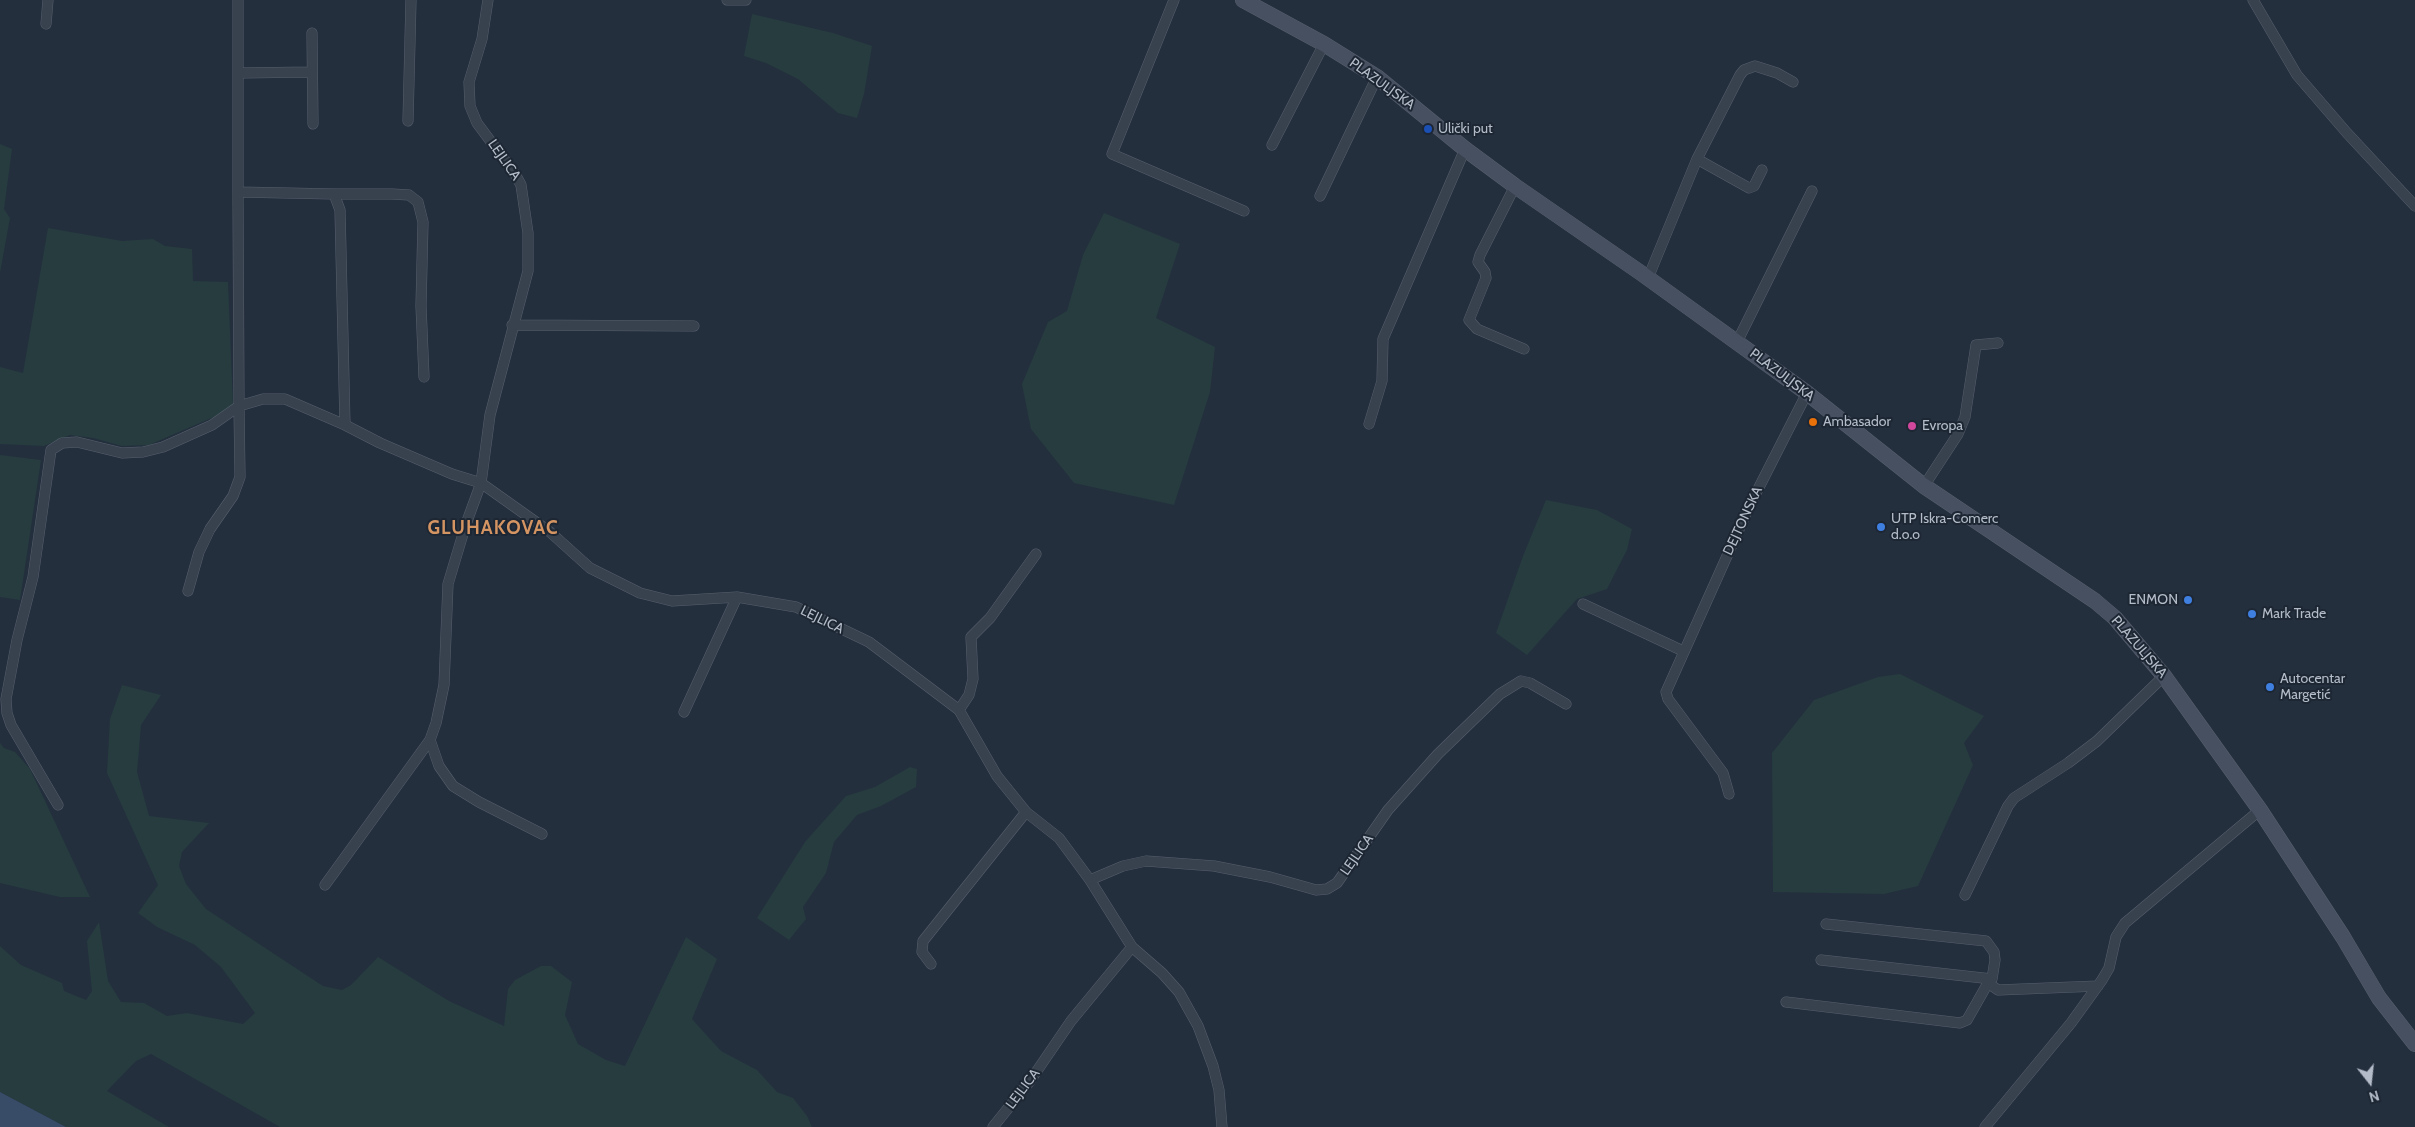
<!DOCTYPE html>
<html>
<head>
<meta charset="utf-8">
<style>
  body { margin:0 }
  #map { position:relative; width:2415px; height:1127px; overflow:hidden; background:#242f3e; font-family:Cabin,sans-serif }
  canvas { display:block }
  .north { position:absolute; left:2345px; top:1057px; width:50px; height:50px; -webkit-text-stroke:4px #1d2633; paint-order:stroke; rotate:164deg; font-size:14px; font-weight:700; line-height:20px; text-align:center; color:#b4bcc9 }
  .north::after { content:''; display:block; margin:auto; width:18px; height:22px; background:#b4bcc9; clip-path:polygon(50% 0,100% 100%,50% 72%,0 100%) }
</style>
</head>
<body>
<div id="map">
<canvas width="2415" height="1127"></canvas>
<div class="north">N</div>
</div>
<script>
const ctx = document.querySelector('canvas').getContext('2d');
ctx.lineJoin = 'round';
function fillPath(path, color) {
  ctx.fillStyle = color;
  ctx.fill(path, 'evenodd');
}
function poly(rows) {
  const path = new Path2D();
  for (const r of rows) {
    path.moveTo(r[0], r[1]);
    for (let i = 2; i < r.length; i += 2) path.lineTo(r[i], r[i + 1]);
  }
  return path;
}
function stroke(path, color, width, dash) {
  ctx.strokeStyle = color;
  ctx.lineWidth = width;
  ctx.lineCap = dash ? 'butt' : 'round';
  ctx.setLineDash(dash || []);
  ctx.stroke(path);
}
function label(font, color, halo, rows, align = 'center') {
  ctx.font = font + ' Cabin,sans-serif';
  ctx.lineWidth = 4;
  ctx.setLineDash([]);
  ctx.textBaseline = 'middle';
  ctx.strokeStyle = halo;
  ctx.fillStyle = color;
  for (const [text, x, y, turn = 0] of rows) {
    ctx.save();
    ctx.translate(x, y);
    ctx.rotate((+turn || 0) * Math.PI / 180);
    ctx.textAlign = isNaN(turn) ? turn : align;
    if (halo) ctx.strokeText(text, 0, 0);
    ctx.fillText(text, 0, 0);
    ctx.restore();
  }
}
const green = poly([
  [752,14,833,33,872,46,864,94,857,118,838,113,798,79,766,63,744,56],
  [0,144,12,149,4,209,10,218,0,273],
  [1104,213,1180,244,1156,318,1215,347,1210,392,1174,505,1074,483,1031,429,1022,384,1048,322,1067,311,1083,255],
  [48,228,122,241,153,239,165,246,192,249,193,281,228,282,233,405,216,416,149,445,122,446,93,438,70,435,44,446,0,444,0,367,23,373],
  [0,455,41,460,20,600,0,597],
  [1546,500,1597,510,1632,529,1627,550,1607,589,1577,599,1527,655,1496,633,1523,556],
  [1900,674,1984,716,1964,743,1973,765,1918,886,1884,894,1773,892,1772,753,1814,700,1878,677],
  [122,685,161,695,141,725,137,772,149,816,209,823,182,852,179,866,186,884,206,909,323,986,342,990,351,985,378,957,449,1001,504,1026,508,989,515,980,541,966,551,966,572,982,565,1015,578,1044,606,1060,625,1066,686,937,717,959,692,1019,721,1051,757,1070,777,1092,793,1098,807,1116,812,1127,280,1127,151,1054,136,1061,107,1091,169,1127,66,1127,0,1092,0,946,21,965,62,983,64,991,86,1000,92,991,87,941,99,922,108,981,121,1002,144,1003,167,1016,187,1013,243,1024,255,1013,221,967,195,945,157,927,138,913,158,885,107,773,110,719],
  [0,743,4,748,15,752,30,769,90,897,60,897,0,883],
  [910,767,917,769,916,787,881,806,857,815,834,842,826,873,803,907,806,919,789,940,757,918,805,842,846,796,875,787]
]);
const water = poly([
  [0,1092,66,1127,0,1127]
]);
const street = poly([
  [238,0,238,192,334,194,340,210,345,425,380,443,452,474,481,483,550,532,590,568,640,593,672,601,737,597,796,607,869,642,959,710,997,776,1026,812,1059,838,1090,880,1132,947,1071,1021,1030,1081,993,1127],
  [488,0,482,39,469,82,470,106,477,123,515,174,521,185,528,233,528,271,490,415,481,483,466,524,448,584,444,685,436,723,430,740,439,766,453,786,479,802,542,834],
  [727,0,746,0],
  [1174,0,1112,154,1244,211],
  [2253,0,2297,75,2347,133,2415,206],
  [46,24,48,0],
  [312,33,313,124],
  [239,73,312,72],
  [408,121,411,0],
  [1272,145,1324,44],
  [1697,159,1749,188,1754,186,1762,170],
  [1515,186,1480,255,1478,262,1485,272,1486,278,1469,320,1477,329,1524,349],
  [238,192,239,406,263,399,285,399,345,425],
  [334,194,392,194,409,195,418,202,423,222,421,306,424,377],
  [1320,196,1377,77],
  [1648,278,1697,159,1740,75,1744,70,1755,66,1777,73,1793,82],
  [512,325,694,326],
  [1737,342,1812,191],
  [1369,424,1382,381,1383,339,1465,149],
  [1924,486,1958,434,1965,417,1976,345,1998,343],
  [188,591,199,552,210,529,233,496,240,477,239,406],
  [1583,604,1683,651],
  [959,710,969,695,973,679,971,637,990,618,1036,554],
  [684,712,737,597],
  [1729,794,1723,773,1668,699,1666,692,1749,507,1807,393],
  [58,805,11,725,7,713,6,699,17,640,33,577,51,450,62,443,77,442,122,453,143,452,163,447,212,425,239,406],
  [1090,880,1123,866,1146,861,1214,866,1270,877,1316,890,1327,889,1337,883,1388,810,1438,754,1500,694,1521,681,1530,683,1566,704],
  [325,885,430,740],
  [1965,895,2008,806,2014,798,2068,763,2097,741,2164,676],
  [1826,924,1986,941,1994,952,1995,960,1992,979,1988,983,1998,990,2098,986],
  [1132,947,1162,973,1179,992,1198,1026,1213,1066,1219,1090,1222,1127],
  [1821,960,1992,979],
  [931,964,922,952,923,941,1026,812],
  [1786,1002,1960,1023,1967,1020,1988,983],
  [1985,1127,2071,1023,2102,980,2109,968,2116,937,2125,923,2260,810]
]);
const secondary = poly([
  [1243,0,1324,44,1377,77,1465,149,1515,186,1641,273,1807,393,1924,486,2095,601,2115,618,2164,676,2260,810,2343,937,2379,998,2415,1044]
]);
const markers = [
  [1428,129,5,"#1a4fb4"],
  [1813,422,5,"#e8710a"],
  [1912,426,5,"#d1479c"],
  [1881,527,5,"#3f7fe0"],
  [2188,600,5,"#3f7fe0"],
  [2252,614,5,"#3f7fe0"],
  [2270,687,5,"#3f7fe0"]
];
const streetNames = [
  ["PLAZULJSKA",1382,84,36],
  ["LEJLICA",504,160,55],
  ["PLAZULJSKA",1782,375,37],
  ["DEJTONSKA",1743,521,-65],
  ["LEJLICA",822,620,26],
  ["PLAZULJSKA",2139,647,49],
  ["LEJLICA",1357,855,-55],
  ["LEJLICA",1023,1089,-53]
];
const poiNames = [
  ["Ulički put",1438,129],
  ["Ambasador",1823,422],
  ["Evropa",1922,426],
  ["UTP Iskra-Comerc",1891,519],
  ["d.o.o",1891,535],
  ["ENMON",2178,600,"right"],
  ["Mark Trade",2262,614],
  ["Autocentar",2280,679],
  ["Margetić",2280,695]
];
const districtNames = [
  ["GLUHAKOVAC",493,528]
];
fillPath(green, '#263c3f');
fillPath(water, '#394c67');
stroke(street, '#565f6c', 11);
stroke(secondary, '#565f6c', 16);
stroke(street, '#38414e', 10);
stroke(secondary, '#465061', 15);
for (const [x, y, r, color] of markers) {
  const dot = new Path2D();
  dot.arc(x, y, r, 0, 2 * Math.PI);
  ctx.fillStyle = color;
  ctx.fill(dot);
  stroke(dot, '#1d2633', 2);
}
label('14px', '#b4bcc9', '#1d2633', streetNames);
label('14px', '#b4bcc9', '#1d2633', poiNames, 'left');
ctx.letterSpacing = '1px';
label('bold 19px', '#d59563', '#1d2633', districtNames);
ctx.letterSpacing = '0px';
</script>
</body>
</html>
